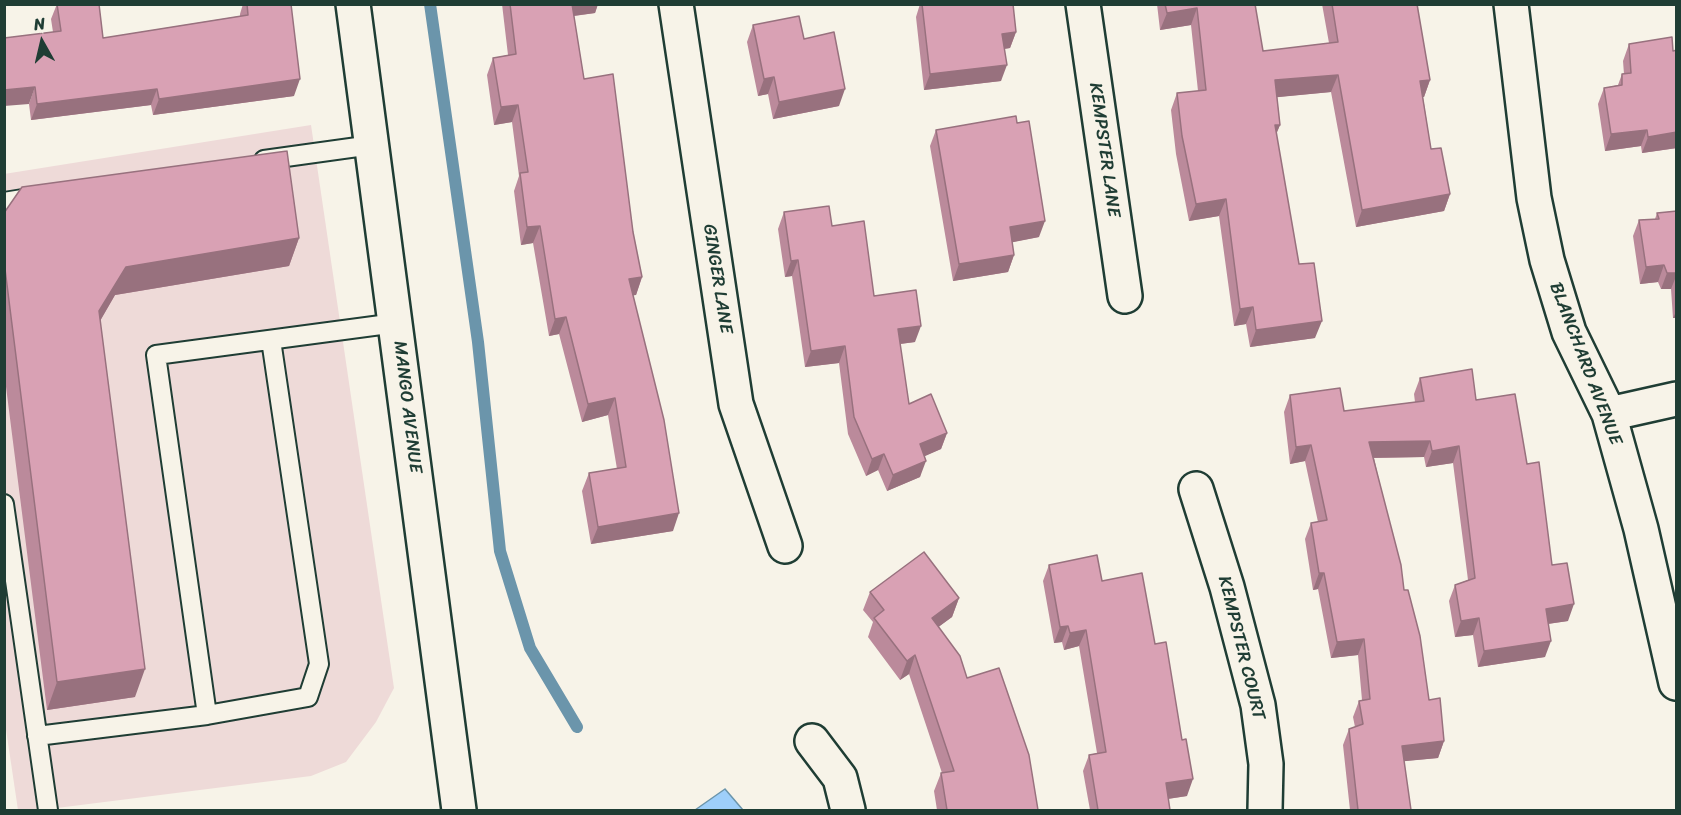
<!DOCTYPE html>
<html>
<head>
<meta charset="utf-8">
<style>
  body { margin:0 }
  #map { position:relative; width:1681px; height:815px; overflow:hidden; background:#f7f3e8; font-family:Sriracha,sans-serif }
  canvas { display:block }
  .frame { position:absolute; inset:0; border:6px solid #1f3d34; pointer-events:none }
  .north { position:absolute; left:12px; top:12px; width:60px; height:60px; -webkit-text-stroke:4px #f7f3e8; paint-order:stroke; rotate:352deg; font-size:16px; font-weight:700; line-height:24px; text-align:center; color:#1f3d34 }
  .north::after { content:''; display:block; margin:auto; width:21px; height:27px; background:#1f3d34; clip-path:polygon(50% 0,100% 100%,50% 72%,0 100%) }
</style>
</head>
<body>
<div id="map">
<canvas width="1681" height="815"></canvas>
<div class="frame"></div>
<div class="north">N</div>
</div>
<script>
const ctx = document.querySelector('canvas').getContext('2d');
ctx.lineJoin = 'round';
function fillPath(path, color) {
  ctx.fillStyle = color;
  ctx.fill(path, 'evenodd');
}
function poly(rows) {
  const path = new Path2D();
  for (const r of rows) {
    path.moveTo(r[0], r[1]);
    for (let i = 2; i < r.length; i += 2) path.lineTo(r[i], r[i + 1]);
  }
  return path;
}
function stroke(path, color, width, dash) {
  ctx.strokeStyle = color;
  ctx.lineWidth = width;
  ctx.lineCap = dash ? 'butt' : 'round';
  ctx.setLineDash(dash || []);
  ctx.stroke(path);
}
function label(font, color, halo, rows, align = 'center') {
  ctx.font = font + ' Sriracha,sans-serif';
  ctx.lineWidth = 6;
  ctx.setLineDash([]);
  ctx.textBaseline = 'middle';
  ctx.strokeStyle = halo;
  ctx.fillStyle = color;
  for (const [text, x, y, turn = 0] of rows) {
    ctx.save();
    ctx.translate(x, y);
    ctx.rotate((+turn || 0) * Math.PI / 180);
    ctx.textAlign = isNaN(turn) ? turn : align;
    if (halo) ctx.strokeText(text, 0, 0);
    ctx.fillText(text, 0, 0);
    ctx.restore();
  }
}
const built = poly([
  [311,125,394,688,376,722,346,762,311,776,41,810,18,810,4,716,4,174]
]);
const water = poly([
  [725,789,743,810,695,810,725,789]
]);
const stream = poly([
  [430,4,478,342,500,551,530,648,577,727]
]);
const service = poly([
  [264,160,372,145],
  [4,202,35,197],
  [271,340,319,664,308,697,207,715,156,355,396,323],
  [4,504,48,810],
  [37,736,207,715]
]);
const minor = poly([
  [676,4,736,404,785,546],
  [1083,4,1125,296],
  [1511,4,1534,198,1547,260,1569,332,1609,414,1641,529,1676,683],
  [1609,414,1676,399],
  [1196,489,1227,587,1258,705,1266,764,1265,810],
  [812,741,840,778,848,810]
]);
const tertiary = poly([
  [353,4,459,810]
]);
const wall = poly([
  [57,4,99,4,103,38,240,16,240,14,243,4,291,4,294,96,153,115,151,105,31,120,29,104,53,32,51,19],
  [502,4,598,4,595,13,574,16,584,79,633,232,642,277,636,295,633,295,673,531,591,544,582,491,589,473,617,469,608,415,582,422,559,334,549,336,533,243,521,245,514,191,519,176,512,122,494,125,487,75,493,58,508,55],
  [920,4,1013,4,1016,32,1010,48,1004,49,1001,81,924,90,916,17],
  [1157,4,1255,4,1263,51,1329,43,1322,4,1417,4,1430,80,1424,97,1423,97,1431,149,1450,194,1444,211,1356,227,1331,92,1277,97,1280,125,1276,134,1299,264,1315,338,1250,347,1246,324,1234,326,1219,216,1189,221,1176,154,1171,110,1177,93,1198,91,1191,25,1160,30],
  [753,25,804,39,839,106,773,119,768,94,758,96,747,42],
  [1629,44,1673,51,1677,50,1677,148,1642,153,1641,146,1605,151,1598,104,1604,88,1618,85,1622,74,1624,74,1623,61],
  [936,130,1039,237,1012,242,1014,255,1008,272,953,281,930,146],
  [1677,211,1677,318,1673,318,1671,289,1661,289,1658,282,1640,284,1633,236,1639,220,1655,219,1657,213],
  [784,212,832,226,874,296,915,342,900,344,909,404,947,433,941,449,924,456,920,477,887,491,878,470,866,476,848,434,839,363,805,367,792,276,785,277,778,229],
  [4,213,299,238,289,266,115,295,100,321,135,697,47,710,4,371],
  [1420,378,1476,400,1527,464,1552,565,1568,621,1548,624,1545,657,1478,667,1473,635,1455,637,1449,601,1455,585,1468,580,1453,463,1426,467,1424,457,1374,458,1429,700,1444,741,1438,758,1404,761,1411,810,1350,810,1343,745,1349,729,1355,727,1353,717,1359,701,1362,700,1358,655,1331,658,1318,589,1313,590,1305,539,1311,523,1318,522,1305,461,1290,464,1284,412,1290,395,1344,411,1415,402,1414,394],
  [1049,565,1102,581,1155,644,1187,796,1168,799,1170,810,1090,810,1083,771,1089,755,1097,753,1079,646,1064,650,1062,642,1054,643,1043,581],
  [870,592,959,598,952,617,938,627,967,678,1038,810,937,810,934,791,941,773,942,773,909,674,900,680,868,637,873,622,863,610]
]);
const shadedWall = poly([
  [570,4,598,4,595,13,565,17],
  [1197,8,1191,25,1160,30,1167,13],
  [1016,32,1010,48,996,50,1002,34],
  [1007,65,1001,81,924,90,930,74],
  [1338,75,1331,92,1269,98,1275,80],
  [774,77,768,94,758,96,764,79],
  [300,79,294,96,153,115,159,99],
  [1430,80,1424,97,1414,98,1420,81],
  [35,87,29,104,4,106,4,90],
  [157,89,151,105,31,120,37,104],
  [845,89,839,106,773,119,779,102],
  [518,105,512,122,494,125,501,107],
  [1275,125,1280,125,1273,142],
  [1647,130,1641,146,1605,151,1611,134],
  [1677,132,1677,148,1642,153,1648,137],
  [1450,194,1444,211,1356,227,1362,210],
  [1226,199,1219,216,1189,221,1196,204],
  [1045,221,1039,237,1004,244,1010,227],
  [540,226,533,243,521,245,527,227],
  [299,238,289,266,115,295,89,340,99,311,126,267],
  [1014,255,1008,272,953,281,959,264],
  [798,260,792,276,785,277,791,261],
  [1664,265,1658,282,1640,284,1646,267],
  [1667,273,1677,273,1677,274,1671,289,1661,289],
  [642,277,636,295,623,297,629,279],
  [1253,307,1246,324,1234,326,1240,309],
  [1677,310,1677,318,1673,318],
  [566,317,559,334,549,336,555,319],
  [1322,321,1315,338,1250,347,1256,330],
  [921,326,915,342,892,345,898,329],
  [845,346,839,363,805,367,811,351],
  [615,398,608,415,582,422,588,404],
  [947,433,941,449,914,461,920,444],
  [1430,441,1424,457,1363,458,1369,442],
  [1311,445,1305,461,1290,464,1296,447],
  [1459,446,1453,463,1426,467,1432,451],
  [884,454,878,470,866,476,872,459],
  [926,461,920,477,887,491,893,475],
  [679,513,673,531,591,544,598,527],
  [1319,573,1324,573,1318,589,1313,590],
  [959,598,952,617,925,637,932,618],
  [1574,604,1568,621,1540,625,1546,609],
  [1479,618,1473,635,1455,637,1461,621],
  [1068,626,1062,642,1054,643,1060,627],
  [1086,630,1079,646,1064,650,1070,633],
  [1364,639,1358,655,1331,658,1337,642],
  [1551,641,1545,657,1478,667,1484,651],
  [915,655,909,674,900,680,907,661],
  [145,669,135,697,47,710,57,682],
  [1444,741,1438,758,1396,762,1402,746],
  [1193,779,1187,796,1160,800,1166,783]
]);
const building = poly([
  [57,4,99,4,103,38,248,15,247,4,291,4,300,79,159,99,157,89,37,104,35,87,4,90,4,38,61,31,57,4],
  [510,4,572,4,584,79,613,74,633,232,642,277,629,279,664,420,679,513,598,527,589,473,626,467,615,398,588,404,566,317,555,319,540,226,527,227,520,173,528,172,518,105,501,107,493,58,516,54,510,4],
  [922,4,1013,4,1016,32,1002,34,1007,65,930,74,922,4],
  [1165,4,1255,4,1263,51,1338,42,1332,4,1417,4,1430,80,1420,81,1431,149,1441,148,1450,194,1362,210,1338,75,1275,80,1280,125,1275,125,1299,264,1314,263,1322,321,1256,330,1253,307,1240,309,1226,199,1196,204,1182,136,1177,93,1206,90,1197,8,1167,13,1165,4],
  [799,16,804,39,834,32,845,89,779,102,774,77,764,79,753,25,799,16],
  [1672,37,1673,51,1677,50,1677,132,1648,137,1647,130,1611,134,1604,88,1622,85,1622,74,1631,73,1629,44,1672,37],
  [1016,116,1017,123,1029,121,1045,221,1010,227,1014,255,959,264,936,130,1016,116],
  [287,151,299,238,126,267,99,311,145,669,57,682,4,261,4,213,22,187,287,151],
  [829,206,832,226,864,221,874,296,916,290,921,326,898,329,909,404,931,394,947,433,920,444,926,461,893,475,884,454,872,459,854,417,845,346,811,351,798,260,791,261,784,212,829,206],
  [1677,211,1677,273,1667,273,1664,265,1646,267,1639,220,1659,219,1657,213,1677,211],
  [1472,369,1476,400,1515,394,1527,464,1539,462,1552,565,1567,563,1574,604,1546,609,1551,641,1484,651,1479,618,1461,621,1455,585,1475,578,1459,446,1432,451,1430,441,1369,442,1401,565,1404,590,1408,590,1420,636,1429,700,1440,698,1444,741,1402,746,1411,810,1358,810,1349,729,1363,724,1359,701,1370,699,1364,639,1337,642,1324,573,1319,573,1311,523,1327,520,1311,445,1296,447,1290,395,1340,388,1344,411,1424,401,1420,378,1472,369],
  [924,552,959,598,932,618,960,656,967,678,999,668,1029,755,1038,810,947,810,941,773,954,771,915,655,907,661,874,618,884,610,870,592,924,552],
  [1097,555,1102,581,1142,573,1155,644,1166,642,1182,740,1186,739,1193,779,1166,783,1170,810,1098,810,1089,755,1106,752,1086,630,1070,633,1068,626,1060,627,1049,565,1097,555]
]);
const streetNames = [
  ["KEMPSTER LANE",1104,150,82],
  ["GINGER LANE",717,279,81],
  ["BLANCHARD AVENUE",1585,364,69],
  ["MANGO AVENUE",407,407,83],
  ["KEMPSTER COURT",1241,648,76]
];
fillPath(built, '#eedad8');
fillPath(water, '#9ecffa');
stroke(water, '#6b95ab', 1.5);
stroke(stream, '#6b95ab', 12);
stroke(service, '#1f3d34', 22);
stroke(minor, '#1f3d34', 38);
stroke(tertiary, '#1f3d34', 38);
stroke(service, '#f7f3e8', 18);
stroke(minor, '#f7f3e8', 33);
stroke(tertiary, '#f7f3e8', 33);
fillPath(wall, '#bb8a9b');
fillPath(shadedWall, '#98717e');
fillPath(building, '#d9a1b4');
stroke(building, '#98717e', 1.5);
label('18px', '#1f3d34', '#f7f3e8', streetNames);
</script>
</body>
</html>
